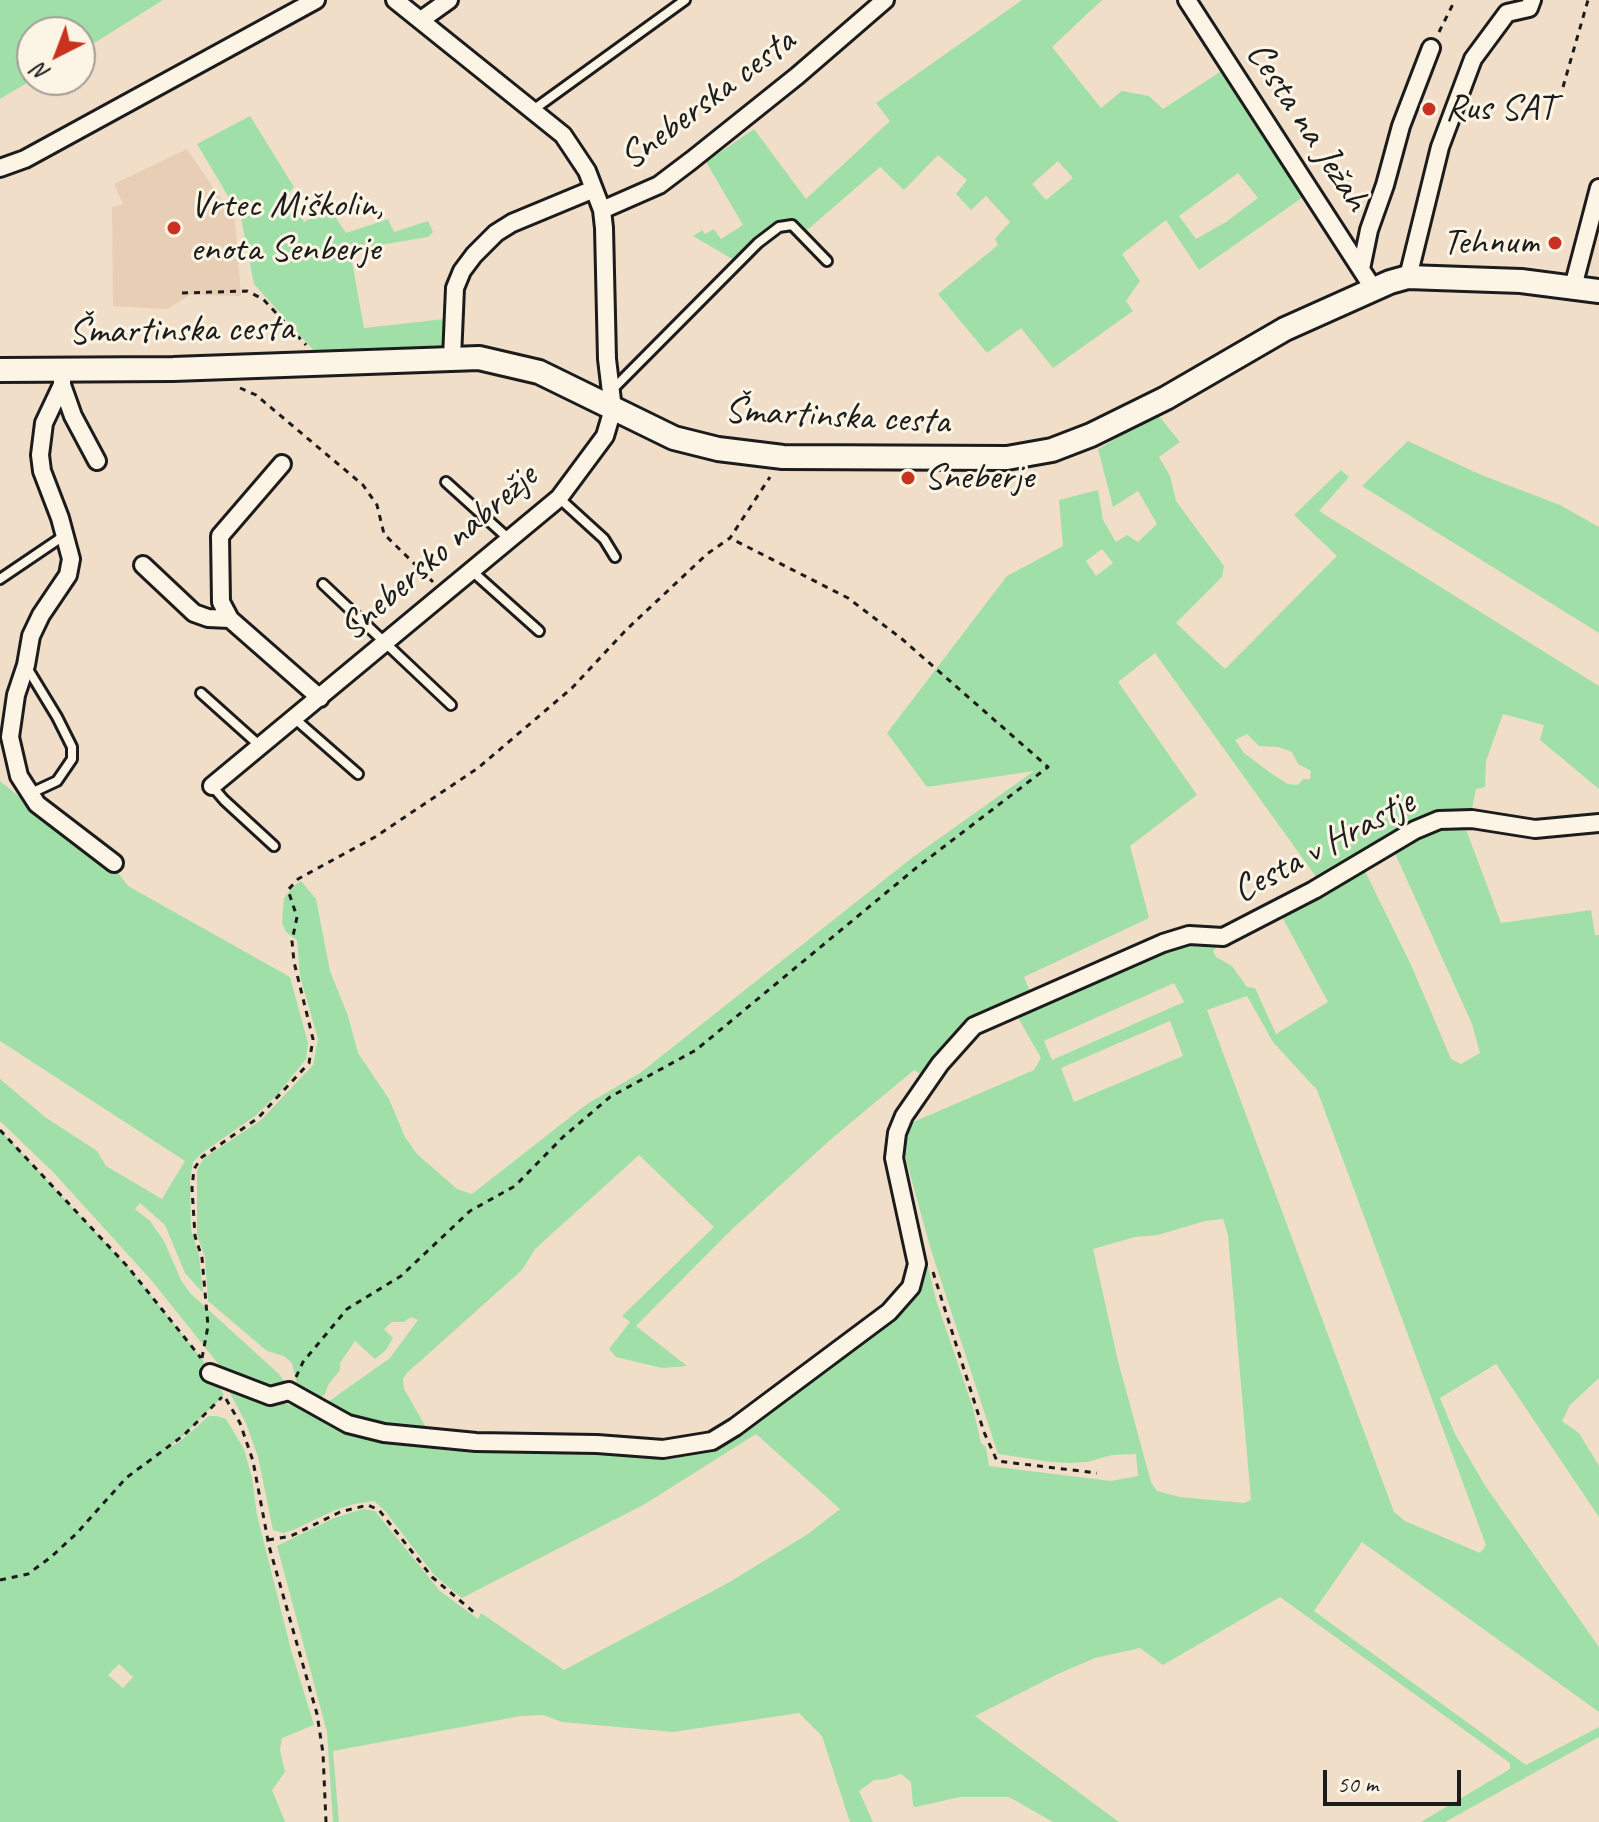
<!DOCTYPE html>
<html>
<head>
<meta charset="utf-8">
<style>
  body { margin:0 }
  #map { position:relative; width:1599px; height:1822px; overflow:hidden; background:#f0dec8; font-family:Caveat,sans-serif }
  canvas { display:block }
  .north { position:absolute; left:16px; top:16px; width:80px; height:80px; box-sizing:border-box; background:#fcf5e5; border:2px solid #a29e95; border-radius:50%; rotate:222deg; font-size:22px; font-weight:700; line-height:32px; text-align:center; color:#1c1c1c }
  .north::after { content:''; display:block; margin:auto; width:28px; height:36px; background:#c8321e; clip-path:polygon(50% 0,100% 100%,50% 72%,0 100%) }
  .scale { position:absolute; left:1323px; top:1770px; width:138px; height:36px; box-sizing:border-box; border:4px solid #1c1c1c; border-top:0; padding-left:10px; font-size:24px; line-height:28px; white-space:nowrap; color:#1c1c1c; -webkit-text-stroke:6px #fcf5e5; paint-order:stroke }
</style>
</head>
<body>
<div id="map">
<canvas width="1599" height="1822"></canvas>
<div class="north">N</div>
<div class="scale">50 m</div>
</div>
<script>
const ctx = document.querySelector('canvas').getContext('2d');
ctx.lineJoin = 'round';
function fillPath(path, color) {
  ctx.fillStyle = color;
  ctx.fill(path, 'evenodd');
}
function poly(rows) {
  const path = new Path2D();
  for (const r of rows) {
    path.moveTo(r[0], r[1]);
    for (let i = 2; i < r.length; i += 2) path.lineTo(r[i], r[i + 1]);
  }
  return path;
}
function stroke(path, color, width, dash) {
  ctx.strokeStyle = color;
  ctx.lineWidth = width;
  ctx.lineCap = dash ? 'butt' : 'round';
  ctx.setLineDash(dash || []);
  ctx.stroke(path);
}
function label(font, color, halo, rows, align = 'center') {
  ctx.font = font + ' Caveat,sans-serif';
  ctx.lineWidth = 6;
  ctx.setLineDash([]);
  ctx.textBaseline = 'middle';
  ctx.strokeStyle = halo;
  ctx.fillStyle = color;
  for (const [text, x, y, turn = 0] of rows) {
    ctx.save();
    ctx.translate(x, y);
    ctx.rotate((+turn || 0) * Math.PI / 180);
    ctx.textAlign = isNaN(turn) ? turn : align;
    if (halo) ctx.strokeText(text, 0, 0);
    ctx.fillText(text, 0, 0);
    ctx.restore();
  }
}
const built = poly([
  [187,149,235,220,241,296,190,295,167,309,113,306,112,207,123,204,114,184]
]);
const green = poly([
  [0,0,163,0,80,52,80,32,32,32,32,80,0,99],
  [1022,0,1102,0,1052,47,1101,108,1122,91,1149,96,1163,109,1226,68,1303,197,1199,270,1166,220,1122,254,1140,281,1126,301,1133,311,1053,368,1021,328,987,353,938,294,998,245,995,239,1010,222,986,196,971,210,956,194,967,180,938,155,904,190,880,167,806,231,793,223,777,223,734,260,693,236,702,230,705,234,714,229,721,239,743,225,706,162,754,129,806,199,890,121,876,103],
  [1058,161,1073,178,1046,200,1032,184],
  [1238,173,1258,198,1226,222,1196,239,1179,216],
  [250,116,294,187,288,194,304,222,329,208,346,233,388,219,394,232,428,221,433,232,428,237,350,250,364,328,444,319,446,329,445,345,316,353,254,284,241,218,197,144],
  [1159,416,1180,442,1159,457,1170,476,1176,501,1224,566,1222,577,1176,623,1225,669,1337,556,1294,515,1341,470,1349,477,1319,511,1599,686,1599,789,1540,740,1544,725,1503,714,1486,761,1485,787,1476,789,1471,814,1319,881,1155,653,1118,682,1197,795,1130,846,1149,918,1024,977,1032,996,986,1015,925,1077,914,1070,830,1140,728,1233,636,1326,687,1366,662,1368,616,1357,609,1349,630,1322,622,1316,714,1227,639,1155,535,1249,522,1270,407,1373,403,1379,404,1389,430,1434,344,1417,330,1409,328,1402,390,1358,418,1320,411,1317,404,1322,392,1322,384,1329,393,1338,386,1350,375,1359,355,1341,340,1363,340,1370,328,1385,325,1394,316,1402,299,1393,292,1363,284,1356,267,1351,208,1301,205,1257,197,1235,197,1170,204,1158,261,1120,313,1065,318,1039,300,976,297,940,286,932,282,923,284,898,294,886,301,881,316,899,330,971,348,1016,358,1053,389,1099,405,1137,417,1154,457,1189,472,1194,587,1104,640,1073,913,857,1034,771,927,787,887,733,1007,576,1063,546,1059,500,1098,490,1103,520,1116,542,1127,535,1138,542,1157,524,1138,491,1113,507,1098,449,1151,418],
  [1102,549,1113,563,1096,576,1086,561],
  [1247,734,1259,746,1278,747,1292,752,1298,764,1311,771,1310,779,1303,779,1298,785,1288,784,1272,774,1244,753,1235,740],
  [1408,441,1479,474,1560,505,1599,527,1599,633,1362,486],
  [0,781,47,820,116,870,128,886,290,977,308,1043,306,1059,278,1094,255,1116,202,1153,193,1162,190,1180,191,1229,199,1256,203,1293,185,1273,165,1225,140,1203,135,1209,150,1221,164,1241,181,1280,190,1293,280,1375,286,1385,273,1393,220,1366,152,1281,54,1173,0,1121,0,1079,45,1117,97,1151,106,1166,162,1199,185,1161,0,1041],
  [1464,824,1501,923,1591,910,1595,935,1599,935,1599,1378,1570,1405,1562,1421,1579,1433,1599,1466,1599,1517,1496,1364,1440,1398,1455,1434,1486,1487,1599,1647,1599,1712,1362,1542,1314,1611,1526,1765,1599,1727,1599,1737,1445,1822,1421,1822,1510,1769,1510,1763,1280,1597,1163,1665,1140,1648,1095,1658,1058,1674,975,1716,1119,1822,1053,1822,1009,1797,960,1797,916,1807,913,1806,911,1782,901,1774,886,1779,874,1780,859,1791,873,1822,850,1822,822,1736,799,1713,673,1732,562,1722,543,1715,521,1716,333,1751,339,1822,333,1822,327,1732,277,1546,334,1518,363,1509,375,1511,440,1591,478,1619,481,1613,564,1670,728,1583,808,1534,840,1509,756,1434,645,1504,462,1598,435,1576,385,1511,374,1501,354,1504,333,1511,293,1530,283,1533,273,1530,258,1457,246,1423,226,1386,267,1400,301,1407,348,1429,685,1450,894,1313,924,1250,936,1300,973,1408,981,1443,986,1447,989,1466,1111,1481,1138,1476,1136,1454,1112,1455,1087,1462,1071,1463,1051,1462,998,1454,931,1250,900,1138,904,1126,1034,1070,1041,1058,1016,1014,1184,942,1215,943,1218,946,1213,951,1216,957,1232,966,1247,987,1255,988,1276,1034,1328,1002,1281,915,1363,867,1412,967,1451,1059,1461,1064,1480,1053,1472,1024,1393,849,1441,826],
  [1174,983,1184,1002,1052,1060,1044,1041],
  [1247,996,1273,1042,1317,1090,1486,1545,1480,1553,1405,1521,1394,1512,1207,1010],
  [1170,1021,1183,1056,1074,1102,1061,1068],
  [1223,1219,1228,1235,1251,1500,1244,1503,1180,1497,1157,1491,1151,1482,1118,1361,1093,1249,1135,1237,1158,1235,1205,1221],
  [0,1130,128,1267,202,1359,224,1395,184,1435,167,1448,178,1443,209,1416,217,1416,226,1419,244,1449,252,1478,257,1515,291,1650,314,1725,282,1738,280,1750,285,1772,272,1790,285,1822,0,1822],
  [119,1664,133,1677,123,1688,108,1675]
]);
const path = poly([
  [1439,32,1455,0],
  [1563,87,1588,0],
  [182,293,247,291,263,299,306,345],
  [240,388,256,395,363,485,377,505,384,534,433,582],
  [0,1130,128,1267,201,1358],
  [933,1272,984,1432,997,1461,1097,1473],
  [202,1358,208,1326,202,1258,195,1236,192,1188,194,1169,202,1157,258,1118,309,1063,313,1039,294,962,292,941,297,917,288,890,298,879,375,837,478,768,572,688,626,630,707,554,730,538,770,477],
  [296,1377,303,1362,347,1309,401,1276,470,1211,515,1186,563,1137,610,1097,696,1050,916,868,1048,767,902,639,848,598,730,538],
  [226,1399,240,1423,253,1461,269,1546,317,1714,323,1753,326,1822],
  [268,1540,291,1536,340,1512,368,1505,379,1510,432,1577,476,1614],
  [0,1580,28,1574,51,1557,77,1533,126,1478,184,1435,222,1397]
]);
const service = poly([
  [533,110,685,0],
  [611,391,758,243,779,227,792,225,827,261],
  [446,482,510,540],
  [559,498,604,539,615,557],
  [473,572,539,631],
  [0,579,65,535],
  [323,584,451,705],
  [26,666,57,717,72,747,72,759,57,781,29,794],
  [201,693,259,745],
  [294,718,358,774],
  [212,786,224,800,274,846]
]);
const minor = poly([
  [1187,0,1373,288],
  [421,20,449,0],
  [0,168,25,159,316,0],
  [602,210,659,185,692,160,797,76,885,0],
  [1361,269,1369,230,1385,185,1401,126,1431,48],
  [1408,277,1440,147,1473,59,1507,13,1529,8,1532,0],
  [1573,287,1599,188],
  [452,358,455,288,462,271,474,255,496,233,512,223,594,189],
  [62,379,62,385,73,416,97,461],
  [62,385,44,423,40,455,42,471,60,518,71,559,68,575,41,615,31,636,26,665,16,695,10,737,19,776,37,804,114,863],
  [282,464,220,536,221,602,230,619,320,698],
  [143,565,194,613,208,618,230,619],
  [212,786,559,498,605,436,613,409,607,359,604,228,602,210,587,171,563,135,395,0],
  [210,1373,270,1396,289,1391,348,1424,384,1433,476,1442,597,1444,663,1449,712,1441,735,1427,889,1312,911,1287,917,1264,894,1158,897,1133,904,1116,940,1064,974,1026,1163,943,1189,935,1223,937,1314,890,1415,830,1439,820,1472,819,1535,829,1599,823]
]);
const secondary = poly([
  [0,370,173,369,479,358,539,372,674,438,718,449,783,457,1007,458,1052,450,1091,435,1166,398,1285,329,1390,282,1408,277,1521,281,1599,291]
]);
const markers = [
  [1429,109,8,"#c8321e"],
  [174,228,8,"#c8321e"],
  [1555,243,8,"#c8321e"],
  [908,478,8,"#c8321e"]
];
const streetNames = [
  ["Sneberska cesta",708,100,-37],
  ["Cesta na Ježah",1307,127,57],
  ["Šmartinska cesta",181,331,-1],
  ["Šmartinska cesta",837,417,3],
  ["Snebersko nabrežje",439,553,-41],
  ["Cesta v Hrastje",1324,847,-28]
];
const poiNames = [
  ["Rus SAT",1445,109],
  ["Vrtec Miškolin,",190,206],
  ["enota Senberje",190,250],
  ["Tehnum",1539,243,"right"],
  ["Sneberje",924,478]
];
fillPath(built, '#e8ceb4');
fillPath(green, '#a0e0a8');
stroke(service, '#1c1c1c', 14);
stroke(minor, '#1c1c1c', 22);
stroke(secondary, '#1c1c1c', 28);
stroke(path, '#1c1c1c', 3, [6, 6]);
stroke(service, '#fcf5e5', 8);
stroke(minor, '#fcf5e5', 16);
stroke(secondary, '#fcf5e5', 22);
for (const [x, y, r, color] of markers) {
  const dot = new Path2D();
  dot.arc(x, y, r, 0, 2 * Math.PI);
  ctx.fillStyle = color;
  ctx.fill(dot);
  stroke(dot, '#fcf5e5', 3);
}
label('38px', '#1c1c1c', '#fcf5e5', streetNames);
label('38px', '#1c1c1c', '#fcf5e5', poiNames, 'left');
</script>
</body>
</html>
